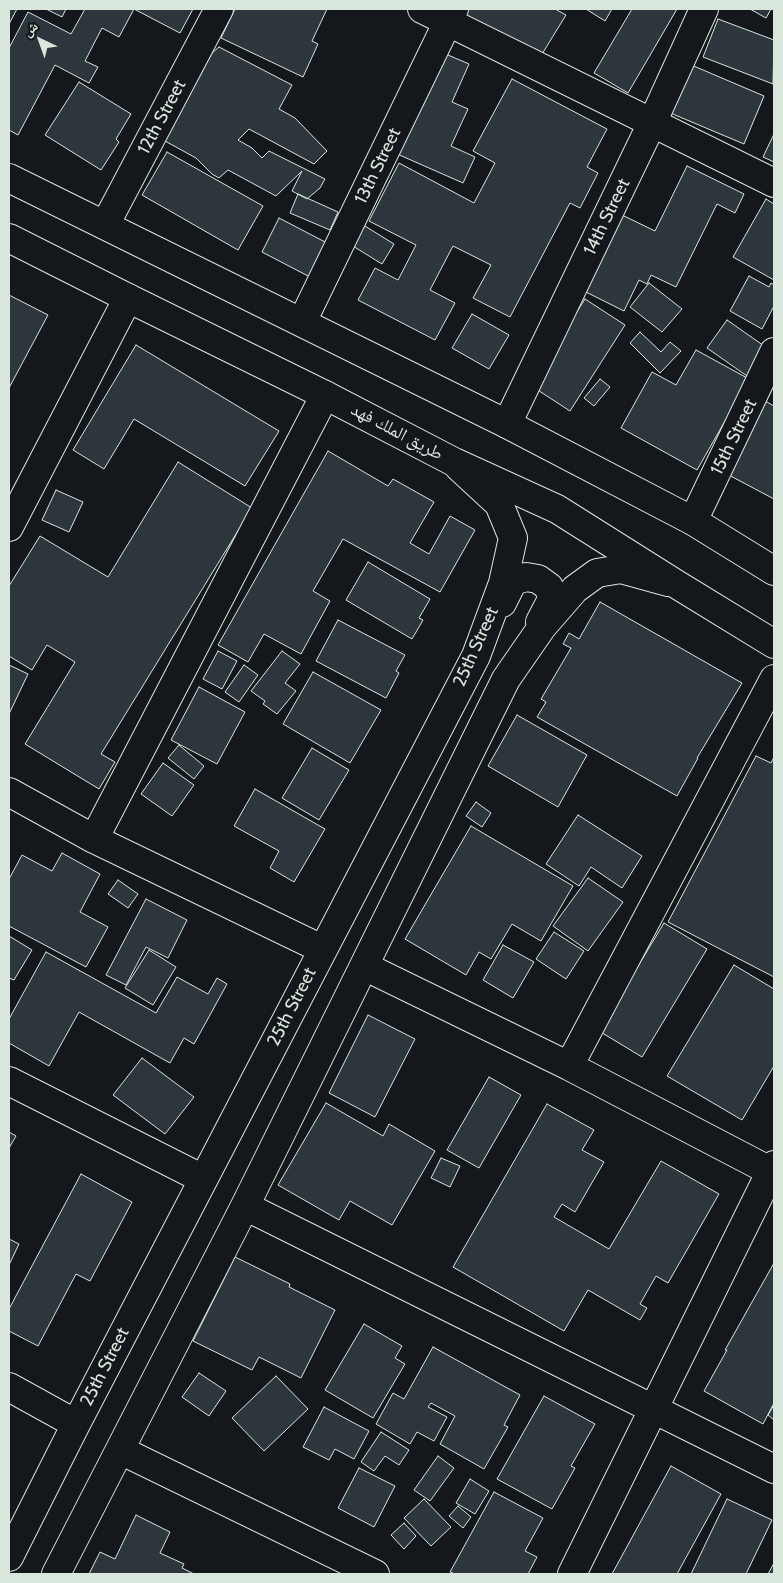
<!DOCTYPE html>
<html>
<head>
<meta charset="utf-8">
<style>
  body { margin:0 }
  #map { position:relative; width:783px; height:1583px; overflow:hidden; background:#14181c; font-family:Cabin,"Noto Naskh Arabic",sans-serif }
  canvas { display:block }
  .frame { position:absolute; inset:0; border:10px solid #d8e6dc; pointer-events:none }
  .north { position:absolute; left:15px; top:15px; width:50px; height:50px; -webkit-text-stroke:4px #14181c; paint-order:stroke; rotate:318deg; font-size:14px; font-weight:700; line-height:20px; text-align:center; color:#d8e6dc }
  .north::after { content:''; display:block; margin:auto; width:18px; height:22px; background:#d8e6dc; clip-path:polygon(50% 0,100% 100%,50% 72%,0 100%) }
</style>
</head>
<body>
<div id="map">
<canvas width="783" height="1583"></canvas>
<div class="frame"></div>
<div class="north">ش</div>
</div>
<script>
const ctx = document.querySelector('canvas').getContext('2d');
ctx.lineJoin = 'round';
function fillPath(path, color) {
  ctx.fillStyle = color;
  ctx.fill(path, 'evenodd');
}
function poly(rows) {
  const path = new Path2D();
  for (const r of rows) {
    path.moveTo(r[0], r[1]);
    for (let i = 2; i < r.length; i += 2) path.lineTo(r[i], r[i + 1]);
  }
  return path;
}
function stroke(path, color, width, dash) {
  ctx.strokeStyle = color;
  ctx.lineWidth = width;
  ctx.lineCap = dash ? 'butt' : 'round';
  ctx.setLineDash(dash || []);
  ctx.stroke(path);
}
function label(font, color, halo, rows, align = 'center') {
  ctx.font = font + ' Cabin,"Noto Naskh Arabic",sans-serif';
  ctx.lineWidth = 4;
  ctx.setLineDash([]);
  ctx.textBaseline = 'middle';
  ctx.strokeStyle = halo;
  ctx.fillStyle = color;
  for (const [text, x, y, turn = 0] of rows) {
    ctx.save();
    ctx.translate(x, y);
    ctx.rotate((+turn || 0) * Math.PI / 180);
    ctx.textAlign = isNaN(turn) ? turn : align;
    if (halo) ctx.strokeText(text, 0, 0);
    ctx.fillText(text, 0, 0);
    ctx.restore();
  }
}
const building = poly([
  [9,9,17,9,9,24,9,9],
  [46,9,66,9,62,17,46,9],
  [85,9,193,9,180,33,134,9,119,37,102,28,85,61,98,67,89,83,55,65,18,135,9,130,9,48,28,12,71,34,85,9],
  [235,9,327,9,312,41,318,44,303,77,221,38,235,9],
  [464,9,555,9,566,15,539,59,461,13,464,9],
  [586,9,612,9,605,21,586,9],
  [632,9,677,9,628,93,594,73,632,9],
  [750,9,771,9,766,18,750,9],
  [718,19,774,40,773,84,703,57,718,19],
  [219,47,292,85,279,109,295,118,327,151,314,164,249,129,238,140,252,148,262,158,269,151,325,179,320,188,307,199,292,191,302,171,276,196,228,170,219,178,212,174,196,158,165,141,212,53,219,47],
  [441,52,469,64,452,102,468,109,451,146,475,157,463,183,395,153,441,52],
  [689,64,764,96,744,144,668,112,689,64],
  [512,79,607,129,587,167,598,173,580,208,570,203,510,317,473,298,491,265,453,246,430,290,455,303,435,340,358,300,375,268,398,280,416,245,369,221,399,163,474,203,495,163,473,151,512,79],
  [79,82,131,114,116,139,119,142,101,170,45,135,79,82],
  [774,134,774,162,763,157,774,134],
  [167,152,263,206,238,250,142,195,167,152],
  [687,166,744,194,735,213,717,204,676,287,651,275,647,284,639,280,624,311,584,291,622,215,655,231,687,166],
  [298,194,338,212,330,230,290,213,298,194],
  [766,199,774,204,774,280,733,257,766,199],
  [279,218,327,243,310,277,262,252,279,218],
  [360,223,394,244,382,264,348,243,360,223],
  [749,276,769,287,771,283,774,285,774,306,762,329,730,311,749,276],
  [649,283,682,309,662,332,630,307,649,283],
  [9,295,48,315,9,388,9,295],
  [585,299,625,325,570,411,530,385,585,299],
  [472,314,509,335,489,369,452,348,472,314],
  [727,320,767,348,747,376,707,348,727,320],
  [640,332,661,352,670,342,681,351,660,373,630,343,640,332],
  [136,345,279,431,245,486,134,419,104,469,73,450,136,345],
  [696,350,749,379,697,470,621,428,652,372,676,385,696,350],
  [600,379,610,387,594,406,584,398,600,379],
  [765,401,774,406,774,499,725,473,765,401],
  [328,451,388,486,393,479,434,502,410,543,429,554,450,516,475,530,440,592,343,539,313,591,330,601,301,654,264,634,248,662,218,645,328,451],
  [178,462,252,508,101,754,115,762,99,789,25,744,75,662,47,645,32,670,9,656,9,586,40,536,108,577,178,462],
  [56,490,83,502,69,532,42,520,56,490],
  [368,562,430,599,419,618,423,620,412,639,346,600,368,562],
  [600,602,742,683,697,758,698,758,677,796,537,717,546,702,541,699,571,648,563,644,569,633,579,639,600,602],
  [338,620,405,655,396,671,399,673,386,698,316,661,338,620],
  [218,651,237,661,222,689,203,679,218,651],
  [282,651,300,664,285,683,296,691,277,714,263,704,265,701,251,691,282,651],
  [9,665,28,674,9,714,9,665],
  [244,665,258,675,239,702,225,692,244,665],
  [313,672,381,710,350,763,283,724,313,672],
  [199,687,245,712,217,764,171,740,199,687],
  [517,715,587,755,558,807,488,766,517,715],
  [179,745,204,766,194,779,168,758,179,745],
  [312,748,349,770,319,820,282,798,312,748],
  [756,756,771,763,774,757,774,977,668,922,756,756],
  [163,763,194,785,172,816,141,794,163,763],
  [255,789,325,829,294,882,270,868,279,851,234,826,255,789],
  [476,802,491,813,482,827,466,816,476,802],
  [578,815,642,856,622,888,591,867,579,886,546,864,578,815],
  [471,826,573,886,541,941,512,924,491,959,479,952,466,975,405,939,471,826],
  [62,853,100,874,80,912,108,927,86,967,9,926,9,879,22,855,52,871,62,853],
  [588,878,623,902,588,951,553,926,588,878],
  [118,880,138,894,128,908,108,894,118,880],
  [146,899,187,920,168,958,146,947,126,985,106,975,146,899],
  [664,923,707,949,642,1057,599,1031,664,923],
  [554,932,584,951,566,979,536,959,554,932],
  [9,936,32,950,14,980,9,978,9,979,9,936],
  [503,945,534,962,513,998,483,980,503,945],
  [149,950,176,967,153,1005,125,988,149,950],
  [46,952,156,1013,177,977,208,994,217,978,227,984,194,1044,184,1038,170,1063,79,1012,49,1066,9,1043,9,1019,46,952],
  [734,965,774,989,774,1066,742,1120,667,1076,734,965],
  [368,1015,415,1039,375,1117,329,1093,368,1015],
  [142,1058,194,1097,165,1134,113,1095,142,1058],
  [489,1077,521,1095,479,1168,447,1150,489,1077],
  [326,1103,383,1136,389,1124,435,1151,392,1225,350,1201,339,1220,278,1185,326,1103],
  [547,1104,594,1130,582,1150,604,1162,575,1212,562,1204,554,1217,609,1249,661,1161,719,1194,668,1283,656,1276,640,1304,647,1308,640,1320,588,1290,564,1331,453,1267,547,1104],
  [9,1132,16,1136,9,1148,9,1132],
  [441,1158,460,1166,450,1187,431,1178,441,1158],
  [81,1174,132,1202,90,1281,76,1274,38,1346,9,1331,9,1309,81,1174],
  [9,1239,19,1244,9,1265,9,1239],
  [235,1257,290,1284,289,1287,335,1310,301,1378,259,1357,252,1370,193,1341,235,1257],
  [774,1263,774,1403,763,1424,704,1391,727,1350,725,1350,774,1263],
  [364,1324,402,1346,395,1358,405,1364,373,1418,325,1390,364,1324],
  [433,1347,520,1395,504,1425,508,1427,484,1469,440,1444,455,1416,431,1403,428,1407,447,1417,434,1441,417,1432,410,1444,376,1424,393,1393,404,1399,433,1347],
  [199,1373,226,1391,209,1416,182,1397,199,1373],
  [276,1376,308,1409,264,1451,232,1418,276,1376],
  [544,1396,595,1424,571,1466,575,1468,552,1509,497,1479,544,1396],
  [774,1405,774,1420,768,1415,774,1405],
  [324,1407,369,1431,354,1459,335,1449,329,1460,303,1447,324,1407],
  [381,1432,409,1450,399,1465,385,1456,374,1471,361,1462,381,1432],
  [438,1456,454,1468,430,1501,414,1490,438,1456],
  [671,1466,721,1494,677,1574,612,1574,671,1466],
  [359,1468,395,1486,374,1527,338,1508,359,1468],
  [470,1479,489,1491,475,1514,456,1503,470,1479],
  [494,1492,543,1518,525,1551,537,1557,528,1574,455,1574,450,1572,494,1492],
  [424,1499,451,1527,431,1546,404,1518,424,1499],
  [727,1499,772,1520,746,1574,691,1574,727,1499],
  [458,1506,471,1517,463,1528,449,1516,458,1506],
  [136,1515,170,1532,160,1553,184,1564,182,1568,194,1574,89,1574,100,1552,115,1559,136,1515],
  [404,1523,416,1536,404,1549,391,1535,404,1523],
  [774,1563,774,1574,768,1574,774,1563]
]);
const minor = poly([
  [422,9,774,183],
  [105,225,219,9],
  [302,322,454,9],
  [507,424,652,123,704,9],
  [693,521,774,352],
  [9,527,128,298],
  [502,603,513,581,526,577,538,579,549,587,552,599,540,622],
  [9,792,94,839,322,949],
  [94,839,325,395],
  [364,966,569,1066,774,1173],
  [569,1066,774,679],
  [9,1081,203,1179],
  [245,1206,774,1469],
  [9,1387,76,1424],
  [120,1450,375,1574],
  [9,1557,76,1424,476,656,503,583,513,538,499,504,459,467],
  [56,1574,245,1206,506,679,542,627,575,589,597,573,621,569,668,582],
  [572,1574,774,1165]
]);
const highway = poly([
  [9,178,507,424,693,521,774,571],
  [9,238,128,298,325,395,454,462,557,509,676,584,774,644]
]);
const streetNames = [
  ["12th Street",162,117,-62],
  ["13th Street",378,166,-64],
  ["14th Street",607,217,-64],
  ["طريق الملك فهد",397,432,28],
  ["15th Street",734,437,-64],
  ["25th Street",476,647,-66],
  ["25th Street",292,1007,-63],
  ["25th Street",105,1367,-63]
];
fillPath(building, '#2c363c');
stroke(building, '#d8e6dc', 1);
stroke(minor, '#d8e6dc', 30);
stroke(highway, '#d8e6dc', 30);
stroke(minor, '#14181c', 28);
stroke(highway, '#14181c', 28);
label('18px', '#d8e6dc', '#14181c', streetNames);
</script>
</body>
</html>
